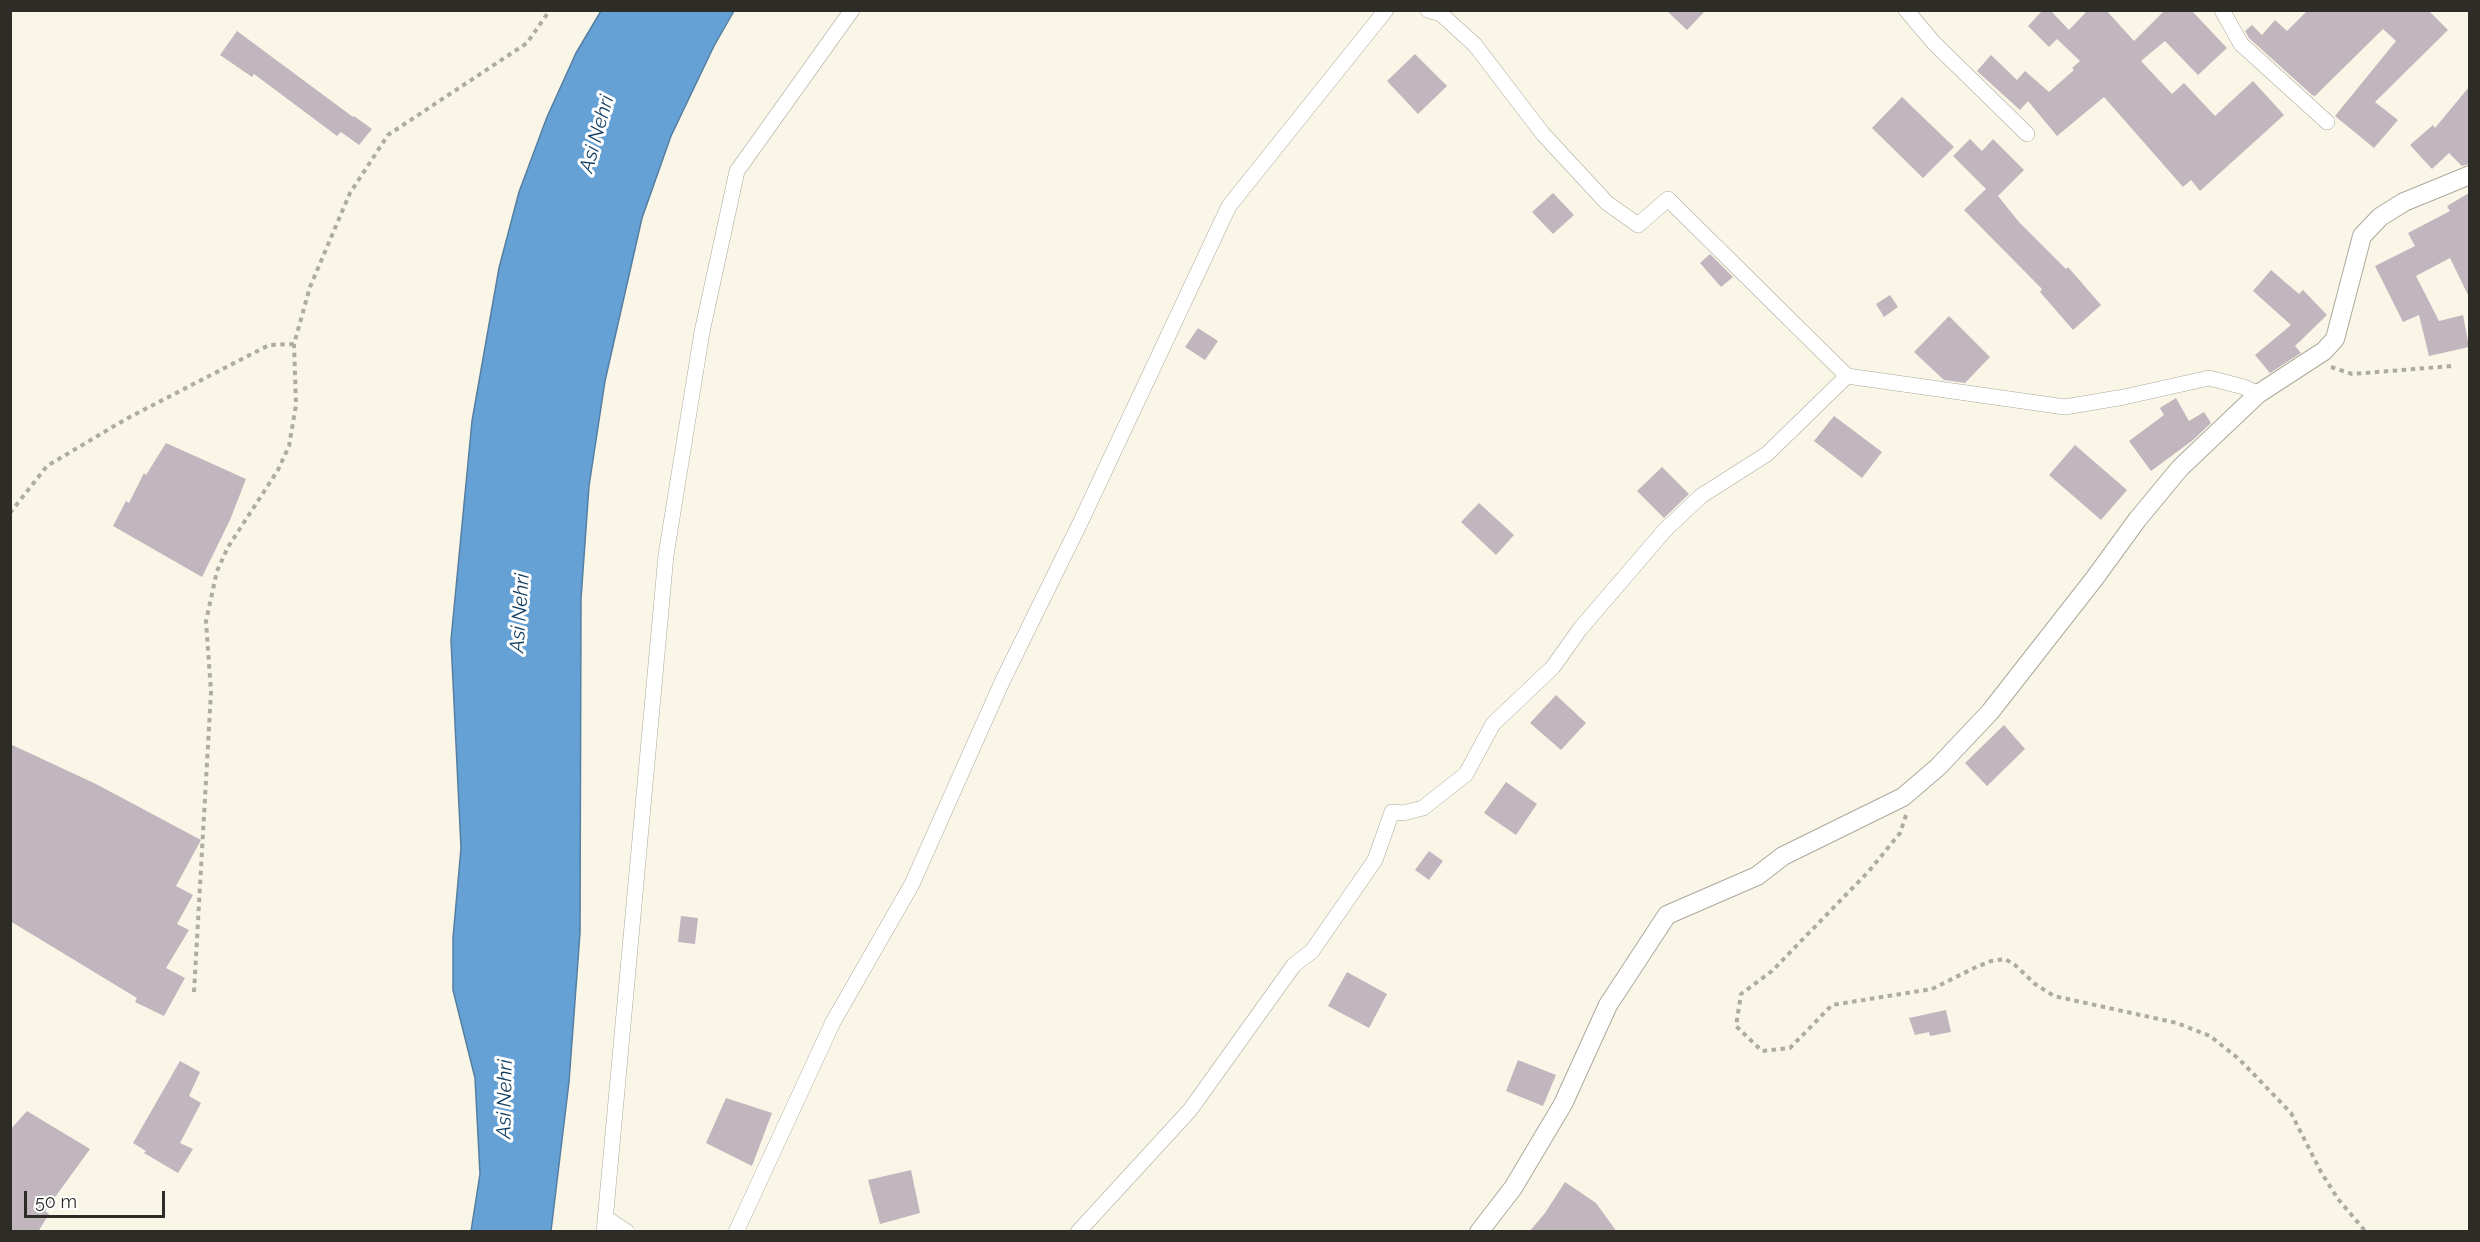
<!DOCTYPE html>
<html>
<head>
<meta charset="utf-8">
<style>
  body { margin:0 }
  #map { position:relative; width:2480px; height:1242px; overflow:hidden; background:#f9f6e8; font-family:Raleway,sans-serif }
  canvas { display:block }
  .frame { position:absolute; inset:0; border:12px solid #2d2c26; pointer-events:none }
  .scale { position:absolute; left:24px; top:1191px; width:141px; height:27px; box-sizing:border-box; border:3px solid #2d2c26; border-top:0; padding-left:8px; font-size:18px; line-height:21px; white-space:nowrap; color:#2d2c26; -webkit-text-stroke:4px #fff; paint-order:stroke }
</style>
</head>
<body>
<div id="map">
<canvas width="2480" height="1242"></canvas>
<div class="frame"></div>
<div class="scale">50 m</div>
</div>
<script>
const ctx = document.querySelector('canvas').getContext('2d');
ctx.lineJoin = 'round';
function fillPath(path, color) {
  ctx.fillStyle = color;
  ctx.fill(path, 'evenodd');
}
function poly(rows) {
  const path = new Path2D();
  for (const r of rows) {
    path.moveTo(r[0], r[1]);
    for (let i = 2; i < r.length; i += 2) path.lineTo(r[i], r[i + 1]);
  }
  return path;
}
function stroke(path, color, width, dash) {
  ctx.strokeStyle = color;
  ctx.lineWidth = width;
  ctx.lineCap = dash ? 'butt' : 'round';
  ctx.setLineDash(dash || []);
  ctx.stroke(path);
}
function label(font, color, halo, rows, align = 'center') {
  ctx.font = font + ' Raleway,sans-serif';
  ctx.lineWidth = 6;
  ctx.setLineDash([]);
  ctx.textBaseline = 'middle';
  ctx.strokeStyle = halo;
  ctx.fillStyle = color;
  for (const [text, x, y, turn = 0] of rows) {
    ctx.save();
    ctx.translate(x, y);
    ctx.rotate((+turn || 0) * Math.PI / 180);
    ctx.textAlign = isNaN(turn) ? turn : align;
    if (halo) ctx.strokeText(text, 0, 0);
    ctx.fillText(text, 0, 0);
    ctx.restore();
  }
}
const water = poly([
  [601,11,734,11,714,46,671,136,642,218,605,381,589,486,581,599,580,933,569,1082,551,1231,471,1231,480,1174,475,1078,453,990,453,938,461,848,451,640,472,421,499,268,519,192,547,117,576,53,601,11]
]);
const building = poly([
  [1666,10,1706,10,1687,30],
  [2043,10,2050,10,2069,30,2088,10,2106,10,2134,41,2165,10,2191,10,2227,48,2198,75,2165,41,2141,61,2172,94,2184,83,2215,116,2253,81,2284,115,2200,191,2191,180,2183,187,2104,97,2057,136,2028,101,2020,110,1977,71,1991,55,2017,80,2025,71,2049,92,2074,70,2072,68,2080,61,2057,39,2049,47,2028,26],
  [2308,10,2428,10,2448,30,2375,102,2398,120,2374,148,2335,116,2396,41,2383,29,2315,96,2312,95,2249,38,2245,31,2252,25,2262,35,2275,20,2287,31],
  [237,31,353,117,354,116,372,129,359,145,341,132,337,136,254,74,252,77,220,55],
  [1415,54,1447,86,1418,114,1387,81],
  [2469,87,2469,164,2462,166,2449,153,2432,169,2410,145,2433,125,2435,128],
  [1902,97,1954,147,1923,178,1872,128],
  [1970,139,1982,151,1993,139,2024,170,1998,196,2019,222,2066,269,2068,267,2101,305,2073,330,2040,292,2042,289,1964,210,1986,189,1953,156],
  [1553,193,1574,215,1553,234,1532,212],
  [2469,193,2469,297,2450,258,2416,276,2439,321,2463,315,2469,347,2429,356,2419,315,2403,322,2375,266,2415,246,2408,233,2450,211,2447,206],
  [1710,254,1733,277,1721,287,1700,263],
  [2271,270,2299,294,2303,290,2327,315,2295,346,2301,353,2270,373,2255,355,2291,325,2253,291],
  [1890,295,1898,307,1884,317,1876,304],
  [1949,316,1990,357,1965,383,1944,380,1914,352],
  [1198,328,1218,341,1205,360,1185,347],
  [2176,398,2189,421,2204,412,2211,423,2193,440,2151,471,2129,441,2164,415,2160,408],
  [1834,416,1882,452,1862,478,1814,441],
  [166,443,246,479,230,520,202,577,113,526,126,501,129,503,144,473,146,475],
  [2075,445,2127,490,2101,520,2049,475],
  [1662,467,1689,494,1664,518,1637,491],
  [1479,503,1514,535,1496,555,1461,522],
  [1556,695,1586,723,1561,750,1530,723],
  [2004,725,2025,749,1987,786,1965,763],
  [10,744,96,784,201,840,176,886,193,895,177,924,189,930,166,968,185,978,164,1016,135,1002,137,998,10,921],
  [1506,782,1537,804,1516,835,1484,813],
  [1429,851,1443,861,1429,880,1415,870],
  [681,916,698,918,695,944,678,942],
  [1347,972,1387,994,1369,1028,1328,1006],
  [1946,1010,1951,1032,1930,1036,1929,1032,1915,1035,1909,1018],
  [1518,1060,1556,1075,1543,1106,1506,1091],
  [180,1061,200,1072,189,1096,201,1103,180,1143,193,1149,178,1173,144,1153,146,1151,133,1143],
  [726,1098,772,1113,752,1166,706,1143],
  [27,1111,90,1149,45,1211,49,1214,38,1232,10,1232,10,1130],
  [911,1170,920,1213,880,1224,868,1180],
  [1565,1182,1596,1203,1617,1232,1529,1232,1545,1213]
]);
const path = poly([
  [2331,367,2352,374,2452,366],
  [10,513,47,466,126,419,269,345,294,344],
  [1906,815,1900,833,1869,871,1772,971,1741,994,1736,1026,1762,1051,1790,1048,1832,1005,1932,989,1974,968,1991,961,2005,959,2015,965,2035,984,2054,996,2177,1023,2210,1036,2239,1059,2291,1113,2321,1172,2338,1199,2366,1232],
  [194,992,211,692,206,621,217,571,228,547,278,470,289,446,296,405,294,344,310,287,350,193,388,135,527,43,550,10]
]);
const minor = poly([
  [1428,10,1441,14,1475,45,1543,134,1607,203,1638,225,1668,199,1847,376,2065,407,2124,397,2209,378,2244,387,2258,394],
  [1906,10,1934,43,2027,134],
  [2222,10,2241,44,2327,122],
  [606,1218,627,1232],
  [604,1232,666,555,702,332,737,171,852,10],
  [736,1232,833,1022,912,884,1002,682,1082,519,1229,206,1386,10],
  [1078,1232,1190,1110,1294,965,1312,951,1375,860,1392,812,1403,813,1423,808,1466,774,1493,724,1553,667,1580,629,1665,530,1701,496,1767,454,1847,376]
]);
const tertiary = poly([
  [1479,1232,1513,1188,1563,1104,1608,1005,1667,915,1757,876,1783,856,1903,797,1938,767,1990,712,2094,579,2137,520,2180,468,2258,394,2324,351,2335,339,2362,236,2380,217,2404,202,2470,175]
]);
const waterNames = [
  ["Asi Nehri",597,134,-74],
  ["Asi Nehri",520,613,-86],
  ["Asi Nehri",505,1099,-89]
];
fillPath(water, '#66a1d6');
stroke(water, '#557ea1', 1.5);
fillPath(building, '#c1b5be');
stroke(minor, '#aca99c', 16);
stroke(tertiary, '#aca99c', 20);
stroke(path, '#aeaba0', 4, [4.5, 4.5]);
stroke(minor, '#fff', 15);
stroke(tertiary, '#fff', 18);
label('italic 20px', '#103c5f', '#fff', waterNames);
</script>
</body>
</html>
